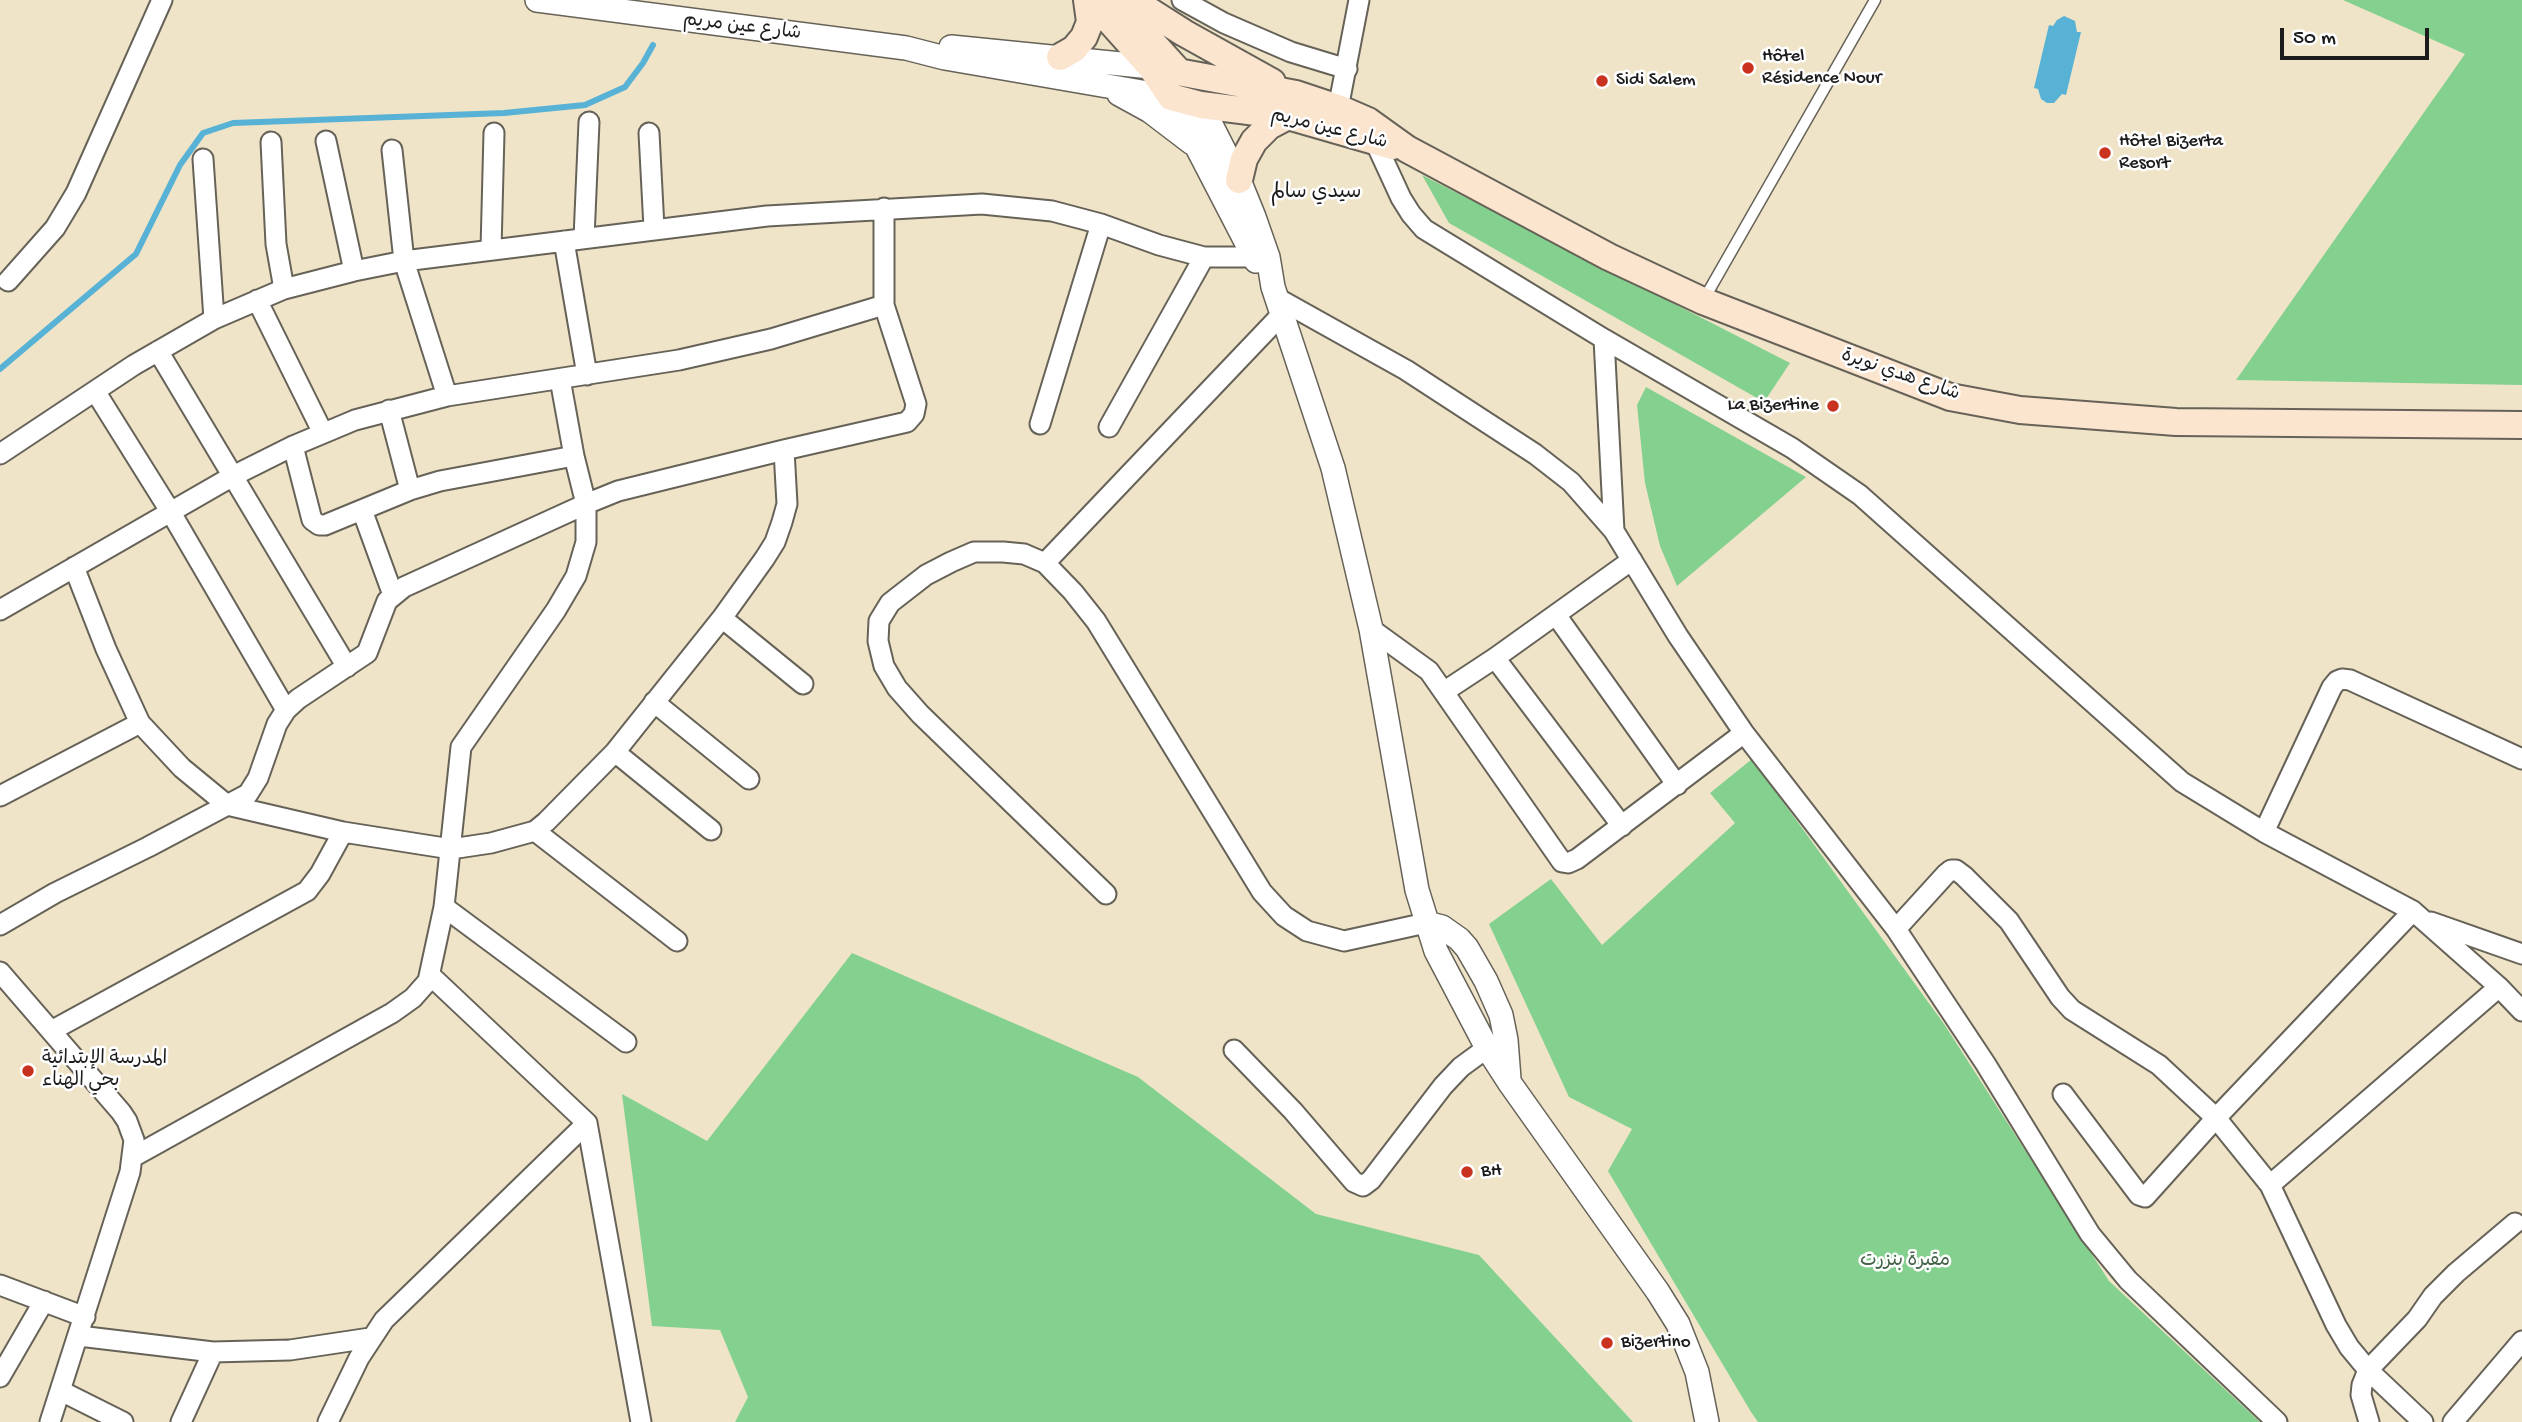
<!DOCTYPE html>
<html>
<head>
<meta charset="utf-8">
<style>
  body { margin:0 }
  #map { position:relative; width:2522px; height:1422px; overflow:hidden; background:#efe4c8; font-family:"Gochi Hand",sans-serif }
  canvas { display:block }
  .scale { position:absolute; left:2280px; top:28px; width:149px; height:32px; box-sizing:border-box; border:4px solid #1c1c1c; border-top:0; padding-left:9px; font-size:21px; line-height:24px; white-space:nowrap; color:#1c1c1c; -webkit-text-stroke:5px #fff; paint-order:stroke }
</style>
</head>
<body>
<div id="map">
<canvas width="2522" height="1422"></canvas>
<div class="scale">50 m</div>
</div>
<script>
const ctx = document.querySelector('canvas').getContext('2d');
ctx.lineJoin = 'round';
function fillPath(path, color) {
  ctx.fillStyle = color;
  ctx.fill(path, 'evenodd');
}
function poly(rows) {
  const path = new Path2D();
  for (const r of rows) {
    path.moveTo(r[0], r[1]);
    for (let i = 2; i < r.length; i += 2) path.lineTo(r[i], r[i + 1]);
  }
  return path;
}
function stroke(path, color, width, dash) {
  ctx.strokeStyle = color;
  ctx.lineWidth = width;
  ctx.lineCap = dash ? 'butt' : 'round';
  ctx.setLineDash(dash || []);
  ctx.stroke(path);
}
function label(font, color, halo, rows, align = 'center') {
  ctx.font = font + ' "Gochi Hand","Playpen Sans Arabic",sans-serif';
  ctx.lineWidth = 5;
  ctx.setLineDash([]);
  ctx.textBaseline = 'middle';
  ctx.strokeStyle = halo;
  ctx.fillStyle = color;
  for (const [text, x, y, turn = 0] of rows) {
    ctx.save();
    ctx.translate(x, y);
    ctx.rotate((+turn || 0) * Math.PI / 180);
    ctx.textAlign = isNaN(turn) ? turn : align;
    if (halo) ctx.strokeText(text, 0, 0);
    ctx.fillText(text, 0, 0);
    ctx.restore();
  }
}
const green = poly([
  [2343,0,2522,0,2522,385,2236,380,2465,54],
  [1422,175,1790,363,1764,402,1449,223],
  [1646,387,1806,477,1677,586,1660,546,1645,483,1637,405],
  [1752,759,1944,1024,2109,1281,2260,1422,1758,1422,1751,1412,1608,1171,1632,1129,1569,1097,1489,924,1551,879,1602,945,1735,823,1710,793],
  [852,953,1138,1077,1316,1214,1479,1255,1633,1422,735,1422,748,1397,720,1330,652,1326,622,1094,707,1141]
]);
const water = poly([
  [2064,16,2075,21,2077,32,2081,32,2066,95,2062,94,2054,103,2047,103,2041,99,2038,89,2034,88,2049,25,2053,26,2057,20]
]);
const stream = poly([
  [0,369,136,254,180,165,203,133,233,123,504,113,585,105,625,87,643,63,653,45]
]);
const service = poly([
  [1703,301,1875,0]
]);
const minor = poly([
  [1182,0,1224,23,1291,52,1347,69],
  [1336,119,1359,0],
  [649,133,654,228],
  [1371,133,1401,198,1411,214,1424,229,1604,339,1792,448,1860,495,2182,782,2264,832,2413,911,2499,987,2522,1011],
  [326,141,354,271],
  [271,142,276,244,284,289],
  [392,150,404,261,447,396],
  [203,159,214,319],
  [584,238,589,122],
  [564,241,587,375],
  [491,249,494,133],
  [8,281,55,228,76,193,162,0],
  [1277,298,1406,370,1535,454,1571,482,1614,531,1678,636,1744,733,1896,929,1985,1063,2090,1234,2128,1280,2277,1422],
  [257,300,323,433],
  [1604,339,1614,531],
  [158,351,347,667],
  [95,391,170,511,286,710],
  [389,410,410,490],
  [1040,424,1101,224],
  [1109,427,1204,257],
  [293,446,312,520,319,525,325,525,410,490,440,481,574,456],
  [0,454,134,365,214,319,284,289,354,271,404,261,767,216,982,204,1052,211,1101,224,1159,245,1204,257,1266,257],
  [362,510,393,595],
  [1045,563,1283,313],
  [74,567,106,649,140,723,182,768,227,805,343,832,451,849,491,843,535,831,546,822,615,752,722,618,765,558,775,542,782,522,787,504,784,450],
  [0,610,233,476,293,446,355,420,447,396,679,360,771,339,884,305],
  [1556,615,1677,785],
  [722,618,803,684],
  [1371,629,1429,671,1562,862,1568,863,1577,859,1744,733],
  [1495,658,1622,826],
  [1445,691,1495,658,1632,560],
  [654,702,749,779],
  [615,752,711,830],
  [0,796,140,723],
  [535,831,677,941],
  [2264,832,2332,687,2337,681,2342,679,2350,680,2522,759],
  [1106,894,920,714,897,688,884,666,878,641,879,621,890,603,926,575,951,562,974,552,1003,552,1024,554,1045,563,1073,592,1096,621,1262,892,1284,916,1307,931,1344,941,1426,923],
  [444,907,626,1042],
  [2431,922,2522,954],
  [0,925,55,893,148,847,248,794,258,778,277,724,286,710,298,699,367,653,387,601,404,587,586,504,618,491,784,450,907,422,914,414,916,404,884,305,884,208],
  [1896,929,1946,874,1951,870,1956,870,1964,876,2009,921,2060,997,2072,1010,2159,1065,2216,1118,2270,1185,2336,1325,2349,1347,2368,1370,2423,1422],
  [0,972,121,1112,127,1121,134,1140,130,1172,50,1422],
  [431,976,587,1123,641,1422],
  [51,1031,307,891,320,874,343,832],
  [1234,1050,1293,1111,1354,1182,1363,1186,1371,1180,1443,1086,1461,1067,1487,1048],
  [2063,1094,2139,1195,2145,1197,2216,1118,2413,911],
  [133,1157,392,1013,413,998,428,981,444,907,461,747,556,610,576,576,586,542,586,504,574,456,560,379],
  [2270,1185,2499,987],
  [0,1285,85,1317],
  [79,1336,213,1352,290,1350,370,1338],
  [0,1377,44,1301],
  [61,1391,123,1422],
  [181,1422,213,1352],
  [328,1422,359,1358,384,1320,587,1123],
  [2369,1422,2361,1395,2362,1385,2368,1370,2417,1319,2433,1296,2456,1273,2515,1223],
  [2453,1422,2522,1341]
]);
const tertiary = poly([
  [537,0,906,48,945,58,1171,97,1256,261],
  [951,47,1151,67],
  [1119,94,1150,111,1192,143],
  [1201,105,1239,180,1254,217,1268,257,1273,287,1333,468,1371,629,1417,890,1436,951,1487,1048,1509,1082,1658,1292,1678,1324,1697,1372,1707,1422],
  [1426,923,1442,927,1459,939,1467,948,1486,981,1501,1015,1506,1040,1509,1079]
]);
const secondary = poly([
  [1091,0,1151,67,1171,97,1201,105,1288,116,1392,146],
  [1132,0,1184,33,1272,82],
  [1120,7,1179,72],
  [1060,57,1074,49,1084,37,1090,22,1087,0],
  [1151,67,1296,94,1338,108,1368,121,1407,149,1609,257,1703,301,1950,397,2020,410,2176,422,2522,425],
  [1239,180,1244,159,1254,141,1269,126,1288,116]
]);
const markers = [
  [1748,68,7,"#c8321e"],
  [1602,81,7,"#c8321e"],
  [2105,153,7,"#c8321e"],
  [1833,406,7,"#c8321e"],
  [28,1071,7,"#c8321e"],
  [1467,1172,7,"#c8321e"],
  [1607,1343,7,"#c8321e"]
];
const streetNames = [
  ["شارع عين مريم",742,28,7],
  ["شارع عين مريم",1329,130,14],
  ["شارع هدي نويرة",1900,376,19]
];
const poiNames = [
  ["Hôtel",1762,57],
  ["Résidence Nour",1762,79],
  ["Sidi Salem",1616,81],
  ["Hôtel Bizerta",2119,142],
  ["Resort",2119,164],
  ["La Bizertine",1819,406,"right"],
  ["المدرسة الإبتدائية",42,1060],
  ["بحي الهناء",42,1082],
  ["BH",1481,1172],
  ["Bizertino",1621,1343]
];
const parkNames = [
  ["مقبرة بنزرت",1905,1262]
];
const neighbourhoodNames = [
  ["سيدي سالم",1316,194]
];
fillPath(green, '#84d18f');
fillPath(water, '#57b2d5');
stroke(stream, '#57b2d5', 6);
stroke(service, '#666258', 13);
stroke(minor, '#666258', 23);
stroke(tertiary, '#666258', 26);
stroke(secondary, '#666258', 30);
stroke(service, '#fff', 10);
stroke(minor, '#fff', 19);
stroke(tertiary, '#fff', 23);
stroke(secondary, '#fce5cf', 26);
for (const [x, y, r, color] of markers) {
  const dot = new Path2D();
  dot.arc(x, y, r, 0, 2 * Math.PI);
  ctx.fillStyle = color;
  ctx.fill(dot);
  stroke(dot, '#fff', 2.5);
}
label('19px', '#1c1c1c', '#fff', streetNames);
label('19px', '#1c1c1c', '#fff', poiNames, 'left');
label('19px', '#46644a', '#fff', parkNames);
label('21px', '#1c1c1c', '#fff', neighbourhoodNames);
</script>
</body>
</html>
